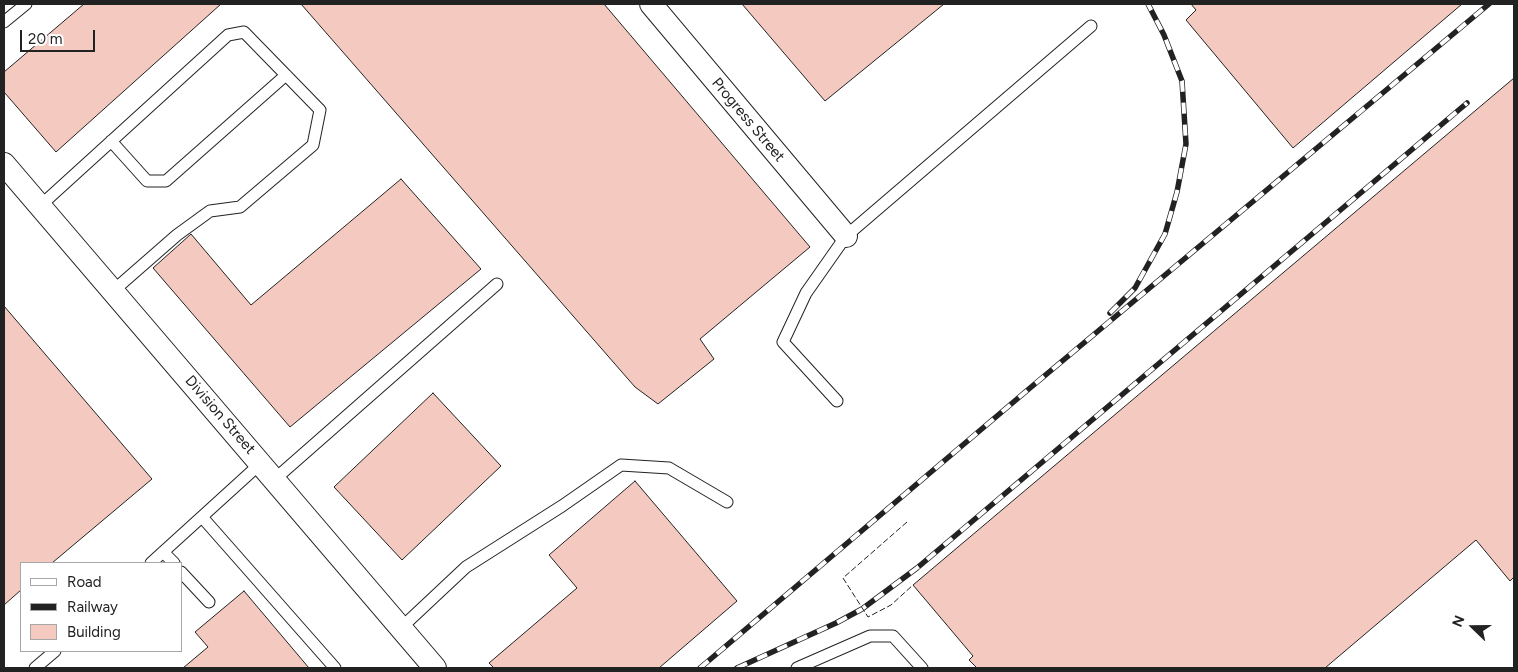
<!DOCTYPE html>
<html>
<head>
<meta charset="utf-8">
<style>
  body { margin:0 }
  #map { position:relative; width:1518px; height:672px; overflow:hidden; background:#fff; font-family:Figtree,sans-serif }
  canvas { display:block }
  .frame { position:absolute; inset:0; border:5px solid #222; pointer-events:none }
  .legend { position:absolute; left:20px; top:562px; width:162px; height:90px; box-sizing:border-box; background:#fff; border:1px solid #a7a7a7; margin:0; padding:6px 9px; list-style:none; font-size:15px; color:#222 }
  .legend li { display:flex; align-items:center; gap:10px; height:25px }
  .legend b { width:25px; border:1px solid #a7a7a7 }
  .north { position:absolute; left:1448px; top:602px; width:50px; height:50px; -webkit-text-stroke:4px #fff; paint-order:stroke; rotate:292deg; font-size:14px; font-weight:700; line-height:20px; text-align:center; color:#222 }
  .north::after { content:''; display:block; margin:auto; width:18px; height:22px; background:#222; clip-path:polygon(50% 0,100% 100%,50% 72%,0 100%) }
  .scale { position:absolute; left:20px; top:30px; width:75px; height:22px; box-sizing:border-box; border:2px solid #222; border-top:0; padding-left:6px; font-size:15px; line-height:18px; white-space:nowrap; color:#222; -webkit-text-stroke:4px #fff; paint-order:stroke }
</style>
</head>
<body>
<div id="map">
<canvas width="1518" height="672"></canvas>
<div class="frame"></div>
<ul class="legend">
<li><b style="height:6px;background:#fff"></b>Road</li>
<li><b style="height:6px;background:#222"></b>Railway</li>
<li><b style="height:14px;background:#f3c9c0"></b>Building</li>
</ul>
<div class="north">N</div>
<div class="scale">20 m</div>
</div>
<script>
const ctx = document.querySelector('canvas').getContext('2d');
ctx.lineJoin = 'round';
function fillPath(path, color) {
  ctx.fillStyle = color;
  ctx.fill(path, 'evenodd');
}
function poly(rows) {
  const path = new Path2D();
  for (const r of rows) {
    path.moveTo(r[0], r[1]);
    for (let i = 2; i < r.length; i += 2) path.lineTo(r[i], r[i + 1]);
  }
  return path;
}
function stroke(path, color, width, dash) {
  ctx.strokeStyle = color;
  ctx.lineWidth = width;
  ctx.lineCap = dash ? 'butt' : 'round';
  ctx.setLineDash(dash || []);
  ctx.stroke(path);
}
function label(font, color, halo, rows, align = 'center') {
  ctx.font = font + ' Figtree,sans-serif';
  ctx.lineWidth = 4;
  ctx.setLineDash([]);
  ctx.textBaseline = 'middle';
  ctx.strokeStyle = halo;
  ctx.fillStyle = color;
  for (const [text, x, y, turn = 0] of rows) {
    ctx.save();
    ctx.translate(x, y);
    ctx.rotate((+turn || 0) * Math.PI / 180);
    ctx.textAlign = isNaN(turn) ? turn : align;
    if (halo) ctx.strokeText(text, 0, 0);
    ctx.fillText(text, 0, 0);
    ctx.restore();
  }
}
const building = poly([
  [84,4,221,4,56,152,4,92,4,72,84,4],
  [301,4,604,4,810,247,700,339,714,359,658,404,635,387,301,4],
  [742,4,944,4,825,101,742,4],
  [1191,4,1462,4,1293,148,1186,20,1196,10,1191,4],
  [1514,78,1514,577,1510,581,1476,540,1325,668,977,668,969,660,973,656,913,585,1514,78],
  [401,179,481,269,290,427,153,268,191,234,251,305,401,179],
  [4,306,152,479,52,563,21,563,21,590,4,605,4,306],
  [433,393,501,466,402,560,334,487,433,393],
  [635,481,737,601,659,668,494,668,489,663,577,588,549,555,635,481],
  [244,591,309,668,183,668,208,647,195,632,244,591]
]);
const lane = poly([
  [4,22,26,4],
  [111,141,147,181,166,181,286,75],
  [40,206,228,35,244,32,320,110,313,145,240,207,210,211,177,235,113,291],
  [837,401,783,342,806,293,846,236,1091,26],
  [275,479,497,284],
  [202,517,335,668],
  [163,552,174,563],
  [151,563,261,463],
  [181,572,209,602],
  [401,628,466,567,562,506,621,465,669,468,727,502],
  [35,668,55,651],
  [797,668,870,636,893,636,922,668]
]);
const street = poly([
  [651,4,846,236],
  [4,164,435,668]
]);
const rail = poly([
  [1110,313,1135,288,1165,234,1177,192,1186,144,1182,81,1164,35,1148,4],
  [700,668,1030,388,1489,4],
  [737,668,836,623,862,609,917,568,1467,103]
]);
const fence = poly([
  [907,522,843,578,868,617,891,605,913,585]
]);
const streetNames = [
  ["Progress Street",748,120,50],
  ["Division Street",220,415,49]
];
fillPath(building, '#f3c9c0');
stroke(building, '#222', 1);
stroke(lane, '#222', 13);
stroke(street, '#222', 24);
stroke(lane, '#fff', 11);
stroke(street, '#fff', 22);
stroke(rail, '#222', 5.5);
stroke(rail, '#fff', 4, [11]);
stroke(fence, '#222', 1, [6, 2.5]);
label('15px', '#222', '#fff', streetNames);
</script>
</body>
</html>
